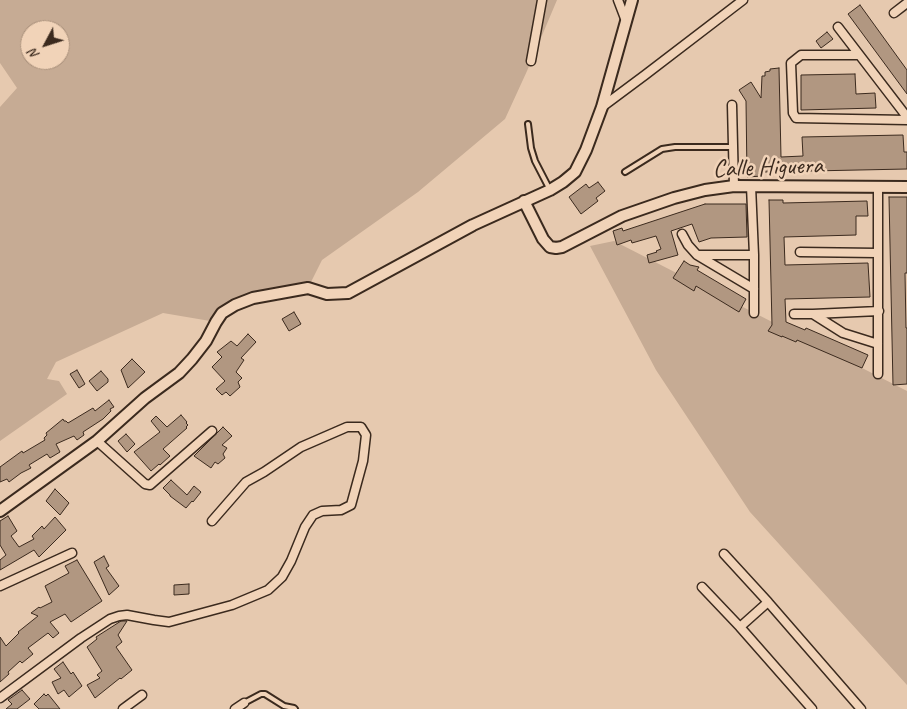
<!DOCTYPE html>
<html>
<head>
<meta charset="utf-8">
<style>
  body { margin:0 }
  #map { position:relative; width:907px; height:709px; overflow:hidden; background:#e6c9af; font-family:Caveat,sans-serif }
  canvas { display:block }
  .north { position:absolute; left:20px; top:20px; width:50px; height:50px; box-sizing:border-box; background:#f1d3b8; border:1px solid #a88f7a; border-radius:50%; rotate:230deg; font-size:14px; font-weight:700; line-height:20px; text-align:center; color:#3b2a1e }
  .north::after { content:''; display:block; margin:auto; width:18px; height:22px; background:#3b2a1e; clip-path:polygon(50% 0,100% 100%,50% 72%,0 100%) }
</style>
</head>
<body>
<div id="map">
<canvas width="907" height="709"></canvas>
<div class="north">N</div>
</div>
<script>
const ctx = document.querySelector('canvas').getContext('2d');
ctx.lineJoin = 'round';
function fillPath(path, color) {
  ctx.fillStyle = color;
  ctx.fill(path, 'evenodd');
}
function poly(rows) {
  const path = new Path2D();
  for (const r of rows) {
    path.moveTo(r[0], r[1]);
    for (let i = 2; i < r.length; i += 2) path.lineTo(r[i], r[i + 1]);
  }
  return path;
}
function stroke(path, color, width, dash) {
  ctx.strokeStyle = color;
  ctx.lineWidth = width;
  ctx.lineCap = dash ? 'butt' : 'round';
  ctx.setLineDash(dash || []);
  ctx.stroke(path);
}
function label(font, color, halo, rows, align = 'center') {
  ctx.font = font + ' Caveat,sans-serif';
  ctx.lineWidth = 5;
  ctx.setLineDash([]);
  ctx.textBaseline = 'middle';
  ctx.strokeStyle = halo;
  ctx.fillStyle = color;
  for (const [text, x, y, turn = 0] of rows) {
    ctx.save();
    ctx.translate(x, y);
    ctx.rotate((+turn || 0) * Math.PI / 180);
    ctx.textAlign = isNaN(turn) ? turn : align;
    if (halo) ctx.strokeText(text, 0, 0);
    ctx.fillText(text, 0, 0);
    ctx.restore();
  }
}
const green = poly([
  [0,0,557,0,527,71,505,119,418,192,322,260,308,288,253,298,216,322,163,313,56,362,47,379,59,381,67,394,0,441,0,107,17,88,0,63],
  [30,30,60,30,60,60,30,60],
  [614,241,907,391,907,685,750,512,656,370,590,246]
]);
const building = poly([
  [860,5,907,70,907,94,848,14,860,5],
  [827,32,833,39,821,48,816,41,827,32],
  [779,68,781,157,803,156,802,137,903,135,904,152,907,152,907,169,762,172,762,176,747,177,746,101,739,90,751,82,761,98,762,76,765,76,765,72,770,71,770,69,779,68],
  [855,74,856,94,875,93,876,108,801,110,801,75,855,74],
  [598,182,605,191,596,198,598,201,581,214,569,197,586,184,589,188,598,182],
  [889,197,907,197,907,273,905,273,906,328,907,328,907,384,893,385,889,197],
  [769,200,783,200,783,203,867,201,868,216,856,216,856,235,784,237,785,265,868,263,870,297,785,299,786,322,805,330,806,328,868,355,862,368,797,340,796,342,782,336,782,337,768,331,772,325,769,200],
  [705,204,746,204,747,237,711,238,699,242,692,224,671,231,678,255,649,263,647,255,657,252,656,251,661,249,656,236,632,243,631,240,617,245,613,231,622,228,623,231,705,204],
  [684,261,690,265,699,267,697,270,746,299,739,312,696,286,694,291,673,278,684,261],
  [294,312,301,324,289,331,282,319,294,312],
  [248,334,256,342,241,358,244,360,236,372,242,378,238,382,240,387,230,396,226,392,222,395,216,389,225,381,212,367,222,357,217,352,231,341,237,346,248,334],
  [132,359,145,372,128,388,121,370,132,359],
  [77,370,85,384,79,388,70,374,77,370],
  [101,371,108,379,108,382,97,391,89,381,101,371],
  [109,400,114,407,110,409,111,411,103,419,83,432,84,435,77,440,74,436,56,444,60,452,50,458,47,454,29,465,31,468,21,473,9,482,7,479,0,482,0,467,22,451,23,453,45,440,44,438,47,435,46,433,63,419,64,421,66,421,68,423,93,408,95,411,109,400],
  [181,415,187,422,186,423,188,425,186,427,187,428,163,449,170,456,160,465,159,464,151,471,134,452,160,432,151,421,156,416,167,427,181,415],
  [223,427,232,436,222,445,227,448,223,454,225,458,218,464,215,462,211,468,194,456,223,427],
  [126,434,135,444,127,452,118,441,126,434],
  [171,480,187,495,194,486,201,492,193,502,192,501,186,508,170,496,170,495,163,488,171,480],
  [55,489,69,503,60,515,46,501,55,489],
  [8,516,17,531,11,536,19,547,34,539,32,536,42,526,44,529,55,517,66,530,39,557,34,550,0,570,0,560,6,555,0,545,0,521,8,516],
  [104,556,109,566,106,568,119,586,109,595,94,562,104,556],
  [77,560,102,601,71,622,65,614,50,622,59,633,53,638,48,633,28,648,33,654,22,663,20,661,8,672,9,674,0,682,0,637,6,646,19,633,18,632,38,616,31,613,39,607,40,608,52,602,45,586,69,573,65,566,77,560],
  [189,584,189,594,174,595,174,585,189,584],
  [121,621,127,621,118,635,122,642,116,647,132,670,121,679,120,678,95,698,87,685,100,678,97,675,102,671,87,647,97,639,96,637,121,621],
  [63,662,71,674,73,672,82,686,69,697,64,690,58,694,52,682,61,678,54,669,63,662],
  [22,690,30,699,17,709,6,709,12,704,8,700,22,690],
  [44,694,46,696,48,694,60,709,39,709,34,704,44,694]
]);
const service = poly([
  [528,124,531,148,535,161,550,190],
  [625,172,662,149,675,147,734,147],
  [244,703,261,694,265,694,284,706,294,708,295,709]
]);
const minor = poly([
  [618,0,626,21],
  [894,13,907,3],
  [838,27,907,117],
  [859,55,801,55,791,63,793,113,796,118,907,120],
  [531,61,542,0],
  [732,105,734,186],
  [602,107,645,75,743,0],
  [751,186,754,255,754,313],
  [682,234,688,245,697,255,754,289],
  [800,252,877,253],
  [698,255,754,255],
  [794,314,813,314,843,333,878,344],
  [813,314,879,311],
  [878,374,878,188],
  [97,441,145,484,150,485,212,431],
  [724,554,768,602,861,709],
  [0,586,72,553],
  [702,587,740,627,812,709],
  [740,627,768,602],
  [0,698,81,638,110,619,119,616,127,615,154,620,169,622,232,605,268,590,282,577,291,561,305,527,313,515,322,511,341,510,351,505,363,461,366,435,361,427,347,427,301,447,264,472,246,482,212,521],
  [123,709,142,695],
  [235,709,244,703]
]);
const tertiary = poly([
  [524,201,543,239,550,247,556,248,562,247,622,216,674,198,705,190,734,186,907,187],
  [0,511,97,441,145,398,179,373,192,359,206,341,216,322,222,313,235,305,253,298,308,288,327,294,348,293,473,225,550,190,563,182,575,172,586,150,602,107,632,0]
]);
const streetNames = [
  ["Calle Higuera",768,168,-2]
];
fillPath(green, '#c6ab94');
fillPath(building, '#b19781');
stroke(building, '#3b2a1e', 1);
stroke(service, '#3b2a1e', 8);
stroke(minor, '#3b2a1e', 11);
stroke(tertiary, '#3b2a1e', 14);
stroke(service, '#f1d3b8', 4);
stroke(minor, '#f1d3b8', 8);
stroke(tertiary, '#f1d3b8', 10);
label('25px', '#3b2a1e', '#f1d3b8', streetNames);
</script>
</body>
</html>
